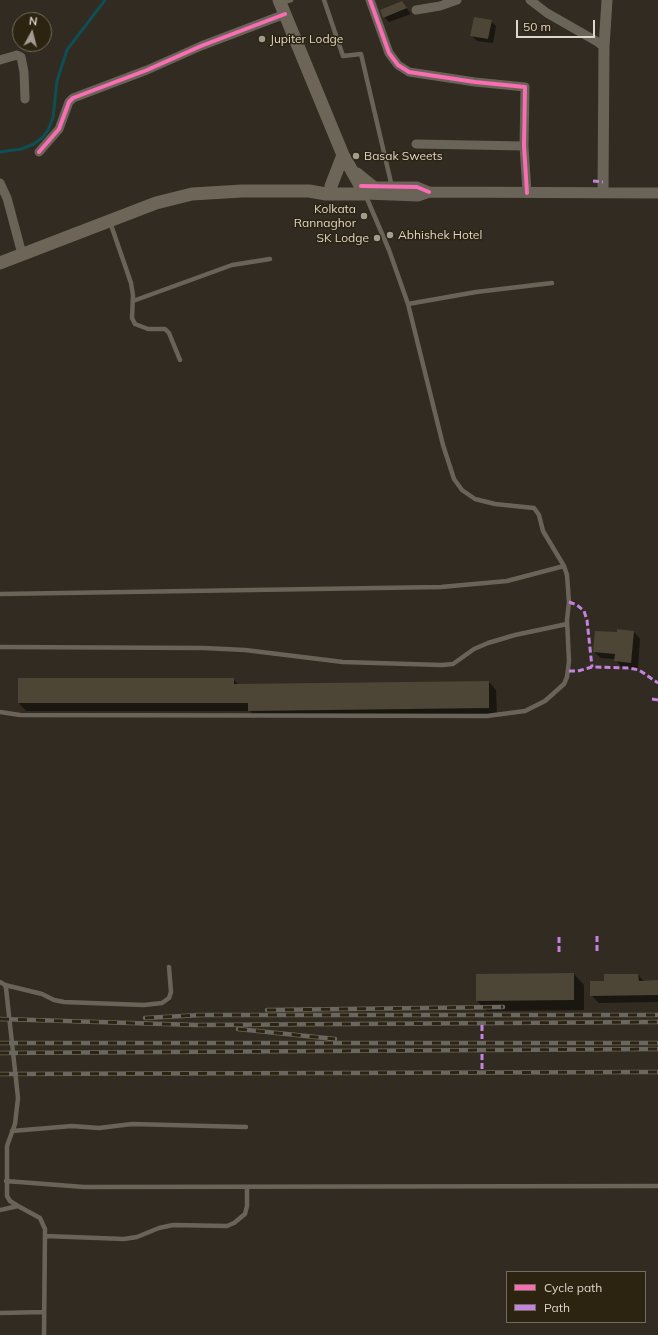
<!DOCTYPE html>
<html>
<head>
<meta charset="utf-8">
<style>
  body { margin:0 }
  #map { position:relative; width:658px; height:1335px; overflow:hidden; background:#312b21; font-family:Mulish,sans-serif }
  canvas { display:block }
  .legend { position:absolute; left:506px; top:1271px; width:140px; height:52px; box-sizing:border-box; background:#2d2311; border:1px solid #736b5b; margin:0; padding:5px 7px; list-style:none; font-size:12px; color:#ddd7cb }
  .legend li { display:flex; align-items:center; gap:8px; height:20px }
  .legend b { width:20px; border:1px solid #736b5b }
  .north { position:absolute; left:12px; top:12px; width:40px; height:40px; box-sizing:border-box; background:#2d2311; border:1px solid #736b5b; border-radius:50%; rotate:7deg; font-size:11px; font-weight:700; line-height:16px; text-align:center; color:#ddd7cb }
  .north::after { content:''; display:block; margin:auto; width:14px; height:18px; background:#a19b90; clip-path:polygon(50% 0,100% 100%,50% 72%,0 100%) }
  .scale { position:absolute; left:516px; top:20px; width:79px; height:18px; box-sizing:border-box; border:2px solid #ddd7cb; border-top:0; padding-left:5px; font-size:12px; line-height:14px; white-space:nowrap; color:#ddd7cb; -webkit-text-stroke:3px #2d2311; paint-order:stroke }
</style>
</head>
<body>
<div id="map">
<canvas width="658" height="1335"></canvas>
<ul class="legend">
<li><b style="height:5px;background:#f96db3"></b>Cycle path</li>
<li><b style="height:5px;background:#c483df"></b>Path</li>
</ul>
<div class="north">N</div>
<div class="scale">50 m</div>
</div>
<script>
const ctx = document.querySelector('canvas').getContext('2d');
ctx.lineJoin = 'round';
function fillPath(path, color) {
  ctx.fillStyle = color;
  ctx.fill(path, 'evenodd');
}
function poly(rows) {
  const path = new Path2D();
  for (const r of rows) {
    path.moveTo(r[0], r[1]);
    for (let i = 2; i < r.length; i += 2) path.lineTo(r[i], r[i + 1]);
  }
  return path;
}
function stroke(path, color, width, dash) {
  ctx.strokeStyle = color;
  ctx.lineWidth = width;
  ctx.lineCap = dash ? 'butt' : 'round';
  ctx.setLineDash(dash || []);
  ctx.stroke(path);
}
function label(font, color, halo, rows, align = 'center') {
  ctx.font = font + ' Mulish,sans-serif';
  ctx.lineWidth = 3;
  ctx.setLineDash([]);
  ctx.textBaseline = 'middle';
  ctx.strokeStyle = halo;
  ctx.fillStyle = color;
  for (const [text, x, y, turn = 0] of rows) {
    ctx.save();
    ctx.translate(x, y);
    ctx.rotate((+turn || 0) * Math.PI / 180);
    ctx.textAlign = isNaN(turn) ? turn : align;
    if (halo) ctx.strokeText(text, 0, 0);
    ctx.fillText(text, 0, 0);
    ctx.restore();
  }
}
const shadow = poly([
  [402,2,411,14,389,22,384,17],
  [491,21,496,26,493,43,477,41,472,36],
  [634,632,640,639,638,669,622,668,615,659,601,658,594,652,617,633],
  [233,679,239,685,489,682,496,690,497,715,257,718,250,711,26,711,19,703],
  [574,974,584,985,584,1010,487,1011,477,1001],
  [638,975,645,982,658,981,658,1002,599,1003,591,995,605,982]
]);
const stream = poly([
  [0,152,21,149,34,144,42,138,48,130,53,118,57,81,67,50,105,0]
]);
const building = poly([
  [402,1,407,8,383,18,380,10],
  [474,17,492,20,488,39,470,36],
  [617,629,634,631,631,663,614,661,615,654,593,652,595,631,617,632],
  [18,678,234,678,234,684,489,681,489,708,248,711,248,703,18,703],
  [574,973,574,1000,476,1001,476,974],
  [604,974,638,974,639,981,658,980,658,995,590,996,590,981,604,981]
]);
const service = poly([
  [324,0,343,56,361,54,392,187],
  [282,3,291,0],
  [110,222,131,283,133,295,132,318,135,324,148,329,165,329,169,333,180,360],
  [133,301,232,265,270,259],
  [408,304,476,292,552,283],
  [0,594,441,587,507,581,564,566],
  [0,647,204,648,245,650,343,662,442,665,453,664,474,649,488,643,515,635,567,624],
  [0,712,20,715,487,716,525,711,545,701,564,684,567,677,569,661,567,620,569,602,567,575,564,566,543,531,539,515,534,508,495,504,475,499,462,490,454,479,443,445,408,304,389,250,365,194],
  [0,982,5,985,6,988,18,1098,15,1124,7,1146,7,1196,10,1201,18,1206,40,1218,45,1229,44,1335],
  [5,985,42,994,54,1000,64,1002,144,1005,162,1003,169,998,171,992,169,967],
  [12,1131,72,1126,99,1128,132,1124,246,1127],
  [6,1181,84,1187,658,1186],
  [0,1210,18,1206],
  [45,1236,124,1239,137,1237,159,1228,173,1225,227,1226,234,1223,245,1214,247,1206,247,1188],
  [0,1313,44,1312]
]);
const minor = poly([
  [370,0,389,53,398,65,409,72,475,82,525,87,524,146,527,193],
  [530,0,547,13,596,41,604,47],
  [416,10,440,6,457,0],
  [0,60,17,55,21,57,24,72,25,99],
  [416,144,524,146],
  [39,152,59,129,69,102,73,98,147,70,201,46,285,14],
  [0,183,7,198,22,254]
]);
const tertiary = poly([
  [366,187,417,187,429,192],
  [603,193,604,47,607,0],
  [365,194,418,196,429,192,658,193]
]);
const secondary = poly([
  [357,174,373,187],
  [331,186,343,155],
  [0,263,156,203,192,194,242,191,309,191,326,194,365,194,343,155,279,0]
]);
const rail = poly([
  [267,1010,503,1007],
  [196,1015,658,1015],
  [145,1018,201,1015],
  [0,1019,196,1025,658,1022],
  [238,1029,335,1039],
  [0,1043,658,1043],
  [0,1053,658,1049],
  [0,1074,658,1072]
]);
const quiet = poly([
  [593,181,603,182],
  [569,602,577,605,584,611,587,620,592,667],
  [569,671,578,671,592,667,629,668,639,670,658,683],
  [652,699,658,700],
  [597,936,597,953],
  [559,937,559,953],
  [482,1025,482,1039],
  [482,1054,482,1069]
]);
const cycleway = poly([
  [370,0,389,53,398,65,409,72,475,82,525,87,524,146,527,193],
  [39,152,59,129,69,102,73,98,147,70,201,46,285,14],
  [361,186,417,187,429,192]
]);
const markers = [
  [262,39,4,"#a19b90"],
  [356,156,4,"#a19b90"],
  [364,216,4,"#a19b90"],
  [390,235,4,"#a19b90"],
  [377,238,4,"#a19b90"]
];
const poiNames = [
  ["Jupiter Lodge",270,39],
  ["Basak Sweets",364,156],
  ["Kolkata",356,209,"right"],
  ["Rannaghor",356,223,"right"],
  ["Abhishek Hotel",398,235],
  ["SK Lodge",369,238,"right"]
];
fillPath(shadow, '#0007');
stroke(stream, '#0e4f55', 3);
fillPath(building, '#4d4535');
stroke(service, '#696358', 4.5);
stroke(minor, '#696358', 9);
stroke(tertiary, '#696358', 11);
stroke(secondary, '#6c6558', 13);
stroke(rail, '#6c675e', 4.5);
stroke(rail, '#2d2311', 3, [9]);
stroke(quiet, '#c483df', 3, [6, 3]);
stroke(cycleway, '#f96db3', 4);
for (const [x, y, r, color] of markers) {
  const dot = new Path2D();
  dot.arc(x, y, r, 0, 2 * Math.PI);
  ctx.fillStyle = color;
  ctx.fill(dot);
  stroke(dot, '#2d2311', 1.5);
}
label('12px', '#ddd7cb', '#2d2311', poiNames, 'left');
</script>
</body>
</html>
